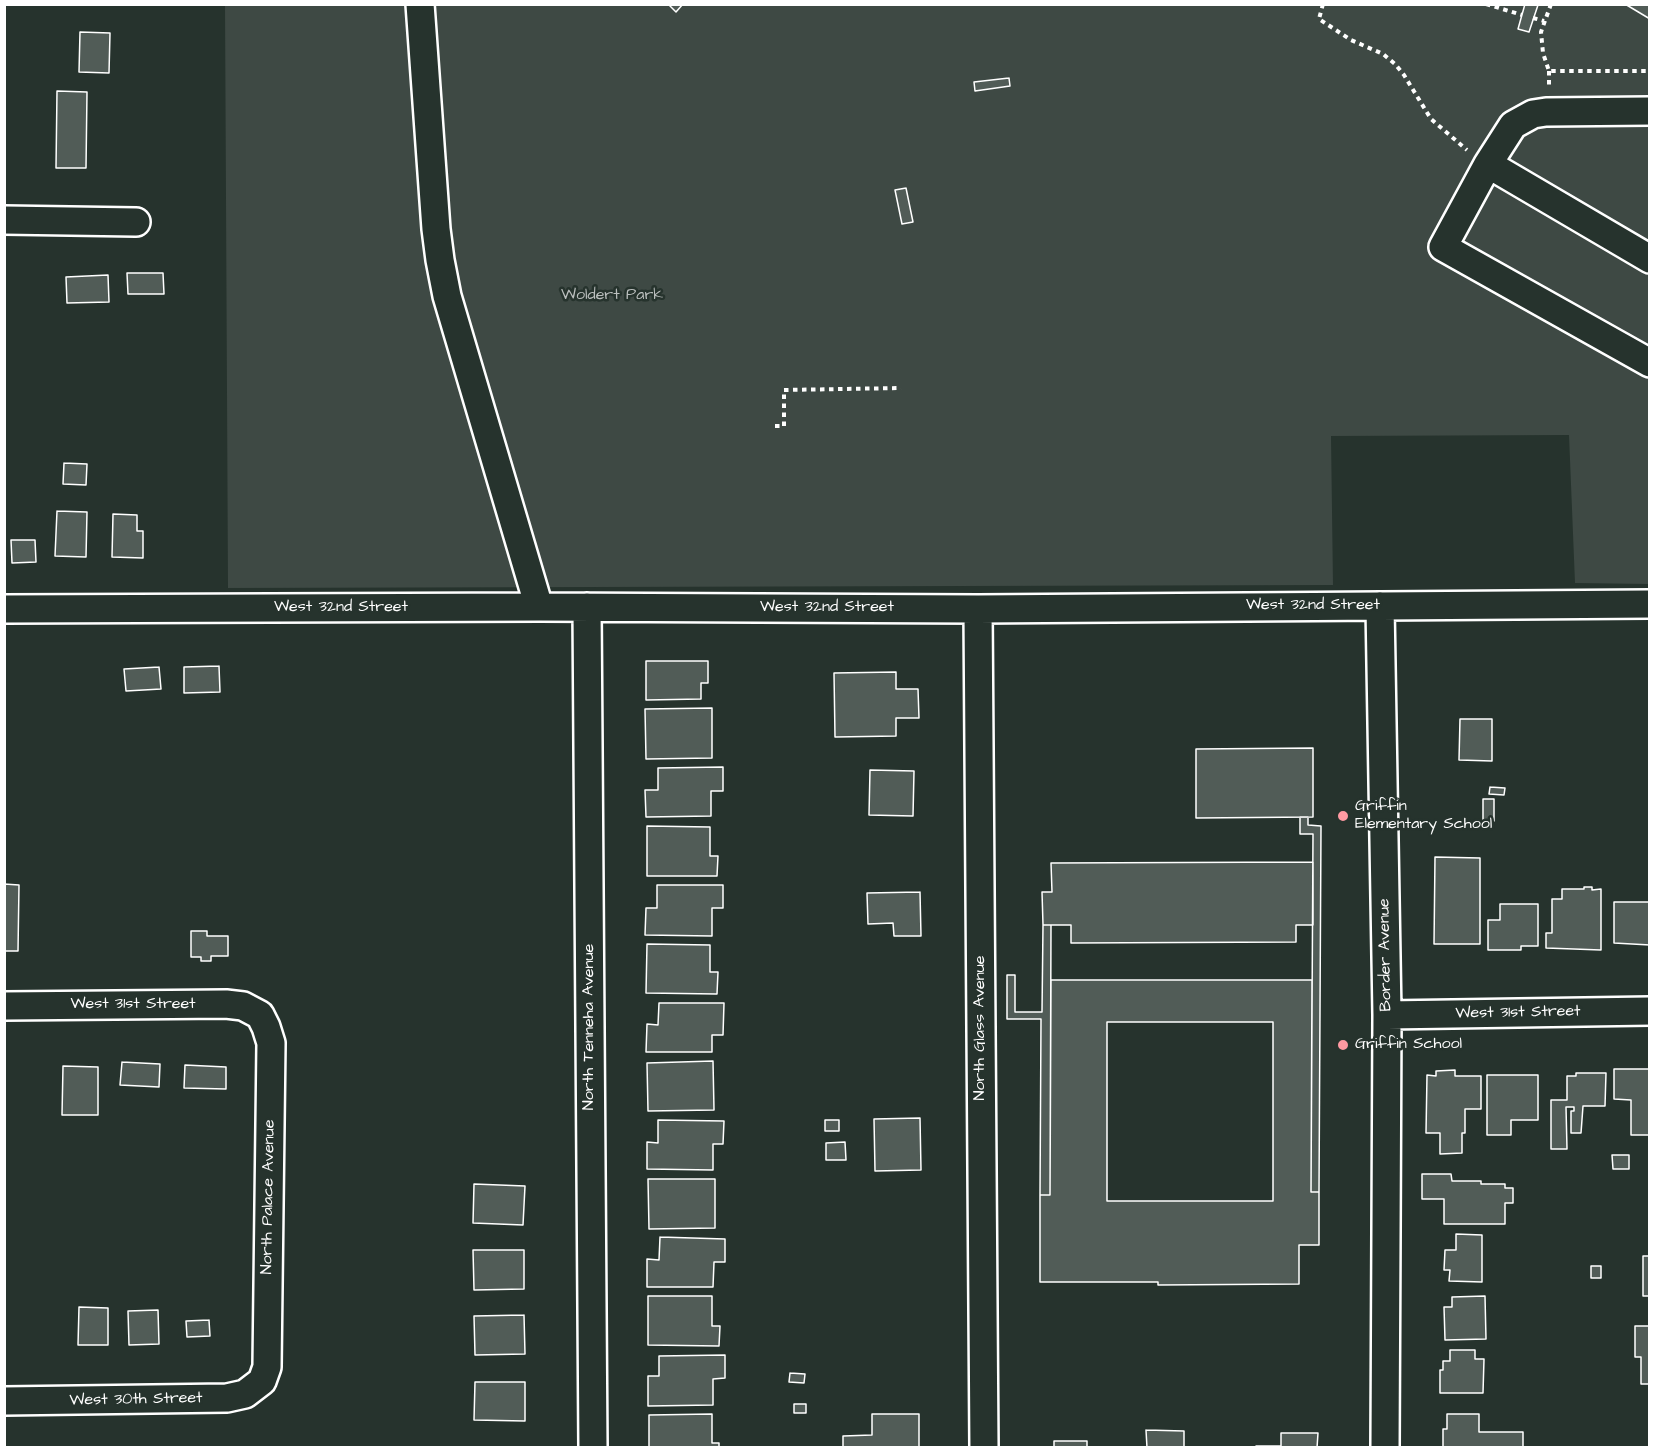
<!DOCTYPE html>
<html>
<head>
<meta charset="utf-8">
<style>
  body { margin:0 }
  #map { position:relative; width:1654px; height:1452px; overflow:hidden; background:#26332d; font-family:"Architects Daughter",sans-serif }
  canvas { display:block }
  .frame { position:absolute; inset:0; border:6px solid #fff; pointer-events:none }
</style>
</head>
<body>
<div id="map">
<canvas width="1654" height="1452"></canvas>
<div class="frame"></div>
</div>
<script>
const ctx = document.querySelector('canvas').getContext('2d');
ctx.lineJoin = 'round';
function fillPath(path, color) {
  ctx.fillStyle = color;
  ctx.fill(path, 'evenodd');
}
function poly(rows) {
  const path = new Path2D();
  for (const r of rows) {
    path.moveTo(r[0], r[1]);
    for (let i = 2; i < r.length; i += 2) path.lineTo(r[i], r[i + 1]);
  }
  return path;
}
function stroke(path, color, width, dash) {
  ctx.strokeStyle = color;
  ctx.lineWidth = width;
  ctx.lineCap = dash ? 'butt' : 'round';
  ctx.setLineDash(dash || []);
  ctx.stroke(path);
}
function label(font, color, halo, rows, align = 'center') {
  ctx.font = font + ' "Architects Daughter",sans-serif';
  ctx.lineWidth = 5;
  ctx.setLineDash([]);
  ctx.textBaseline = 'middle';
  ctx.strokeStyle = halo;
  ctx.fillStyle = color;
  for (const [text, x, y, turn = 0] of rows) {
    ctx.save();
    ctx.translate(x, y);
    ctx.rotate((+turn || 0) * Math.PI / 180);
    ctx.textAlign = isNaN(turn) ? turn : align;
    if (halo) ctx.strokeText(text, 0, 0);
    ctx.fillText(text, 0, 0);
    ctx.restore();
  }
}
const green = poly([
  [225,5,1649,5,1649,584,1575,583,1569,435,1331,436,1333,585,228,588]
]);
const building = poly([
  [668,4,683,4,676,12,668,4],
  [1525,4,1538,5,1529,32,1518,29,1525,4],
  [1625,4,1650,4,1650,19,1625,4],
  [80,32,110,33,109,73,79,72,80,32],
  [1009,78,1010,86,975,91,974,82,1009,78],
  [57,91,87,92,86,168,56,168,57,91],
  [906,188,913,222,902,224,895,190,906,188],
  [127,273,163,273,164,294,128,294,127,273],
  [108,275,109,302,67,303,66,277,108,275],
  [64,463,87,464,86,485,63,484,64,463],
  [57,511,87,512,86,557,55,556,57,511],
  [113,514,137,515,137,531,143,531,143,558,112,557,113,514],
  [11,540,35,540,36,562,12,563,11,540],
  [646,661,708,661,708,683,701,683,701,699,646,700,646,661],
  [219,666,220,692,184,693,184,667,219,666],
  [159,667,161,689,126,691,124,669,159,667],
  [896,672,896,689,918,689,919,718,896,718,896,736,835,737,834,673,896,672],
  [712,708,712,758,646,759,645,709,712,708],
  [1460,719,1492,719,1492,761,1459,760,1460,719],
  [1313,748,1313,817,1196,818,1196,749,1313,748],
  [723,767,723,791,711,791,711,816,646,817,645,790,658,790,658,768,723,767],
  [870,770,914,771,913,816,869,815,870,770],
  [1490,787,1505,788,1504,795,1489,794,1490,787],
  [1483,799,1494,799,1494,821,1483,821,1483,799],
  [1300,817,1308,817,1308,825,1321,826,1319,1192,1311,1192,1313,834,1300,834,1300,817],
  [647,826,710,827,710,856,718,856,717,876,647,876,647,826],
  [1435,857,1480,858,1480,944,1434,944,1435,857],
  [1313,862,1313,925,1296,925,1296,942,1071,943,1071,925,1043,925,1042,892,1052,892,1051,863,1313,862],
  [4,884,19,885,18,951,4,951,4,884],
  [657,885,723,885,723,908,712,908,712,936,645,935,646,908,657,908,657,885],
  [1584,887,1592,887,1592,890,1601,889,1601,950,1546,948,1546,933,1552,933,1552,899,1562,899,1562,889,1584,889,1584,887],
  [920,892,921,936,894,936,893,923,868,924,867,893,920,892],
  [1614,902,1650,902,1650,945,1614,943,1614,902],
  [1500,904,1538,904,1538,946,1521,946,1521,950,1488,950,1488,920,1500,920,1500,904],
  [1043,925,1051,925,1050,1195,1040,1195,1041,1019,1007,1019,1007,975,1015,975,1015,1012,1042,1012,1043,925],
  [191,931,207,931,207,936,228,936,228,956,211,956,211,961,201,961,201,957,191,957,191,931],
  [647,944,710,945,710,972,718,972,717,994,646,993,647,944],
  [1051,980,1312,980,1311,1192,1319,1192,1319,1245,1299,1245,1299,1284,1158,1285,1158,1282,1040,1282,1040,1195,1050,1195,1051,980],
  [1107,1022,1273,1022,1273,1201,1107,1201,1107,1022],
  [659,1003,724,1003,723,1035,712,1035,712,1052,646,1052,647,1024,658,1025,659,1003],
  [713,1061,714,1110,648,1111,647,1063,713,1061],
  [122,1062,160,1064,159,1087,120,1085,122,1062],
  [185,1065,226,1067,226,1089,184,1088,185,1065],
  [63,1066,98,1067,98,1115,62,1115,63,1066],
  [1614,1069,1650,1069,1650,1135,1631,1135,1631,1100,1614,1099,1614,1069],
  [1455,1070,1455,1076,1481,1076,1481,1109,1465,1109,1465,1133,1462,1133,1462,1153,1440,1154,1440,1133,1426,1133,1427,1075,1436,1076,1436,1071,1455,1070],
  [1576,1073,1606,1073,1605,1106,1583,1106,1581,1133,1571,1133,1571,1111,1574,1111,1574,1107,1566,1107,1567,1149,1551,1149,1551,1100,1567,1100,1567,1076,1576,1076,1576,1073],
  [1487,1075,1538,1075,1538,1120,1511,1120,1511,1135,1487,1135,1487,1075],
  [920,1118,921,1170,875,1171,874,1119,920,1118],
  [658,1120,724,1121,723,1144,713,1144,713,1170,647,1169,647,1142,658,1143,658,1120],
  [825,1120,839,1120,839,1131,825,1131,825,1120],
  [845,1142,846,1160,826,1160,826,1143,845,1142],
  [1612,1155,1629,1155,1629,1169,1613,1169,1612,1155],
  [1422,1174,1451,1174,1452,1181,1481,1181,1481,1184,1505,1184,1505,1188,1513,1188,1513,1203,1505,1203,1505,1224,1444,1224,1444,1199,1422,1199,1422,1174],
  [648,1179,715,1179,715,1228,649,1229,648,1179],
  [474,1184,525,1186,523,1225,473,1223,474,1184],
  [1456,1234,1482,1235,1482,1282,1449,1281,1450,1270,1444,1270,1445,1250,1456,1250,1456,1234],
  [660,1237,725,1239,725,1262,714,1262,713,1287,647,1287,647,1259,659,1260,660,1237],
  [473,1250,524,1250,524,1289,474,1290,473,1250],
  [1643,1256,1650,1256,1650,1296,1643,1296,1643,1256],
  [1591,1266,1601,1266,1601,1278,1591,1278,1591,1266],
  [648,1296,712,1296,712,1326,720,1326,719,1346,648,1345,648,1296],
  [1485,1296,1486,1339,1445,1340,1444,1307,1452,1307,1452,1297,1485,1296],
  [79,1307,108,1308,108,1345,78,1345,79,1307],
  [158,1310,159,1344,129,1345,128,1311,158,1310],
  [524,1315,525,1354,475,1355,474,1316,524,1315],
  [209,1320,210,1336,187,1337,186,1321,209,1320],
  [1635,1326,1650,1326,1650,1384,1641,1384,1641,1357,1635,1357,1635,1326],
  [1450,1350,1475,1350,1475,1359,1484,1359,1483,1393,1440,1393,1440,1370,1443,1370,1443,1361,1450,1361,1450,1350],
  [725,1355,725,1378,713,1379,713,1405,648,1406,648,1376,659,1376,659,1356,725,1355],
  [790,1373,805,1374,804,1383,789,1382,790,1373],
  [475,1382,525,1382,525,1421,474,1420,475,1382],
  [794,1404,806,1404,806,1413,794,1413,794,1404],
  [712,1414,712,1443,719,1443,719,1448,649,1448,649,1415,712,1414],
  [872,1414,919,1414,919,1448,843,1448,843,1436,872,1435,872,1414],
  [1447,1414,1479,1414,1479,1432,1523,1432,1523,1448,1443,1448,1443,1429,1447,1429,1447,1414],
  [1146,1430,1184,1431,1184,1448,1147,1448,1146,1430],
  [1281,1433,1318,1433,1317,1448,1256,1448,1256,1446,1281,1446,1281,1433],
  [1054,1441,1087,1441,1087,1448,1054,1448,1054,1441]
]);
const path = poly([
  [1323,4,1319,19,1351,40,1383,54,1395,64,1404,75,1431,119,1467,150],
  [1486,4,1522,15],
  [1551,4,1541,32,1543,53,1549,71,1650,71],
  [1533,18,1544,21],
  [1549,71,1549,88],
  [775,426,784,426,784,390,901,388]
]);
const minor = poly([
  [420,4,436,229,440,260,447,296,539,607],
  [1650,111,1546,112,1533,114,1513,125,1488,164,1650,259],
  [1488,164,1443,247,1650,363],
  [4,220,136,222],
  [1380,606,1387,1015,1385,1448],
  [587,607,593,1448],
  [4,609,539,607,978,609,1650,604],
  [978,609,984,1448],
  [4,1006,226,1004,243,1006,260,1015,266,1027,271,1043,267,1367,262,1381,245,1394,227,1398,4,1401],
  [1387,1015,1650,1011]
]);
const markers = [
  [1343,816,6,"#ff9aa2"],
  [1343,1045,6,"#ff9aa2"]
];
const parkNames = [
  ["Woldert Park",612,296]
];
const streetNames = [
  ["West 32nd Street",1313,606],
  ["West 32nd Street",341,608],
  ["West 32nd Street",827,608],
  ["Border Avenue",1386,955,-91],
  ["West 31st Street",133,1005],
  ["West 31st Street",1518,1013,-1],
  ["North Tenneha Avenue",590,1027,-90],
  ["North Glass Avenue",981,1028,-90],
  ["North Palace Avenue",269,1197,-89],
  ["West 30th Street",136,1400,-1]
];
const poiNames = [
  ["Griffin",1355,807],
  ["Elementary School",1355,825],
  ["Griffin School",1355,1045]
];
fillPath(green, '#3e4944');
fillPath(building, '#515c57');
stroke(building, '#fff', 1.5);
stroke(minor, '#fff', 32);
stroke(path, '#fff', 4, [4.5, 4.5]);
stroke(minor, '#26332d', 27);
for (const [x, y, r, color] of markers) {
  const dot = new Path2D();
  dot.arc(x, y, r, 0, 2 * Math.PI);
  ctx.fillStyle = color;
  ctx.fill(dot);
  stroke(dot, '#26332d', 2);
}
label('16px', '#bbbfbe', '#26332d', parkNames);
label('16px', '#fff', '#26332d', streetNames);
label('16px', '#fff', '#26332d', poiNames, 'left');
</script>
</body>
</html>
